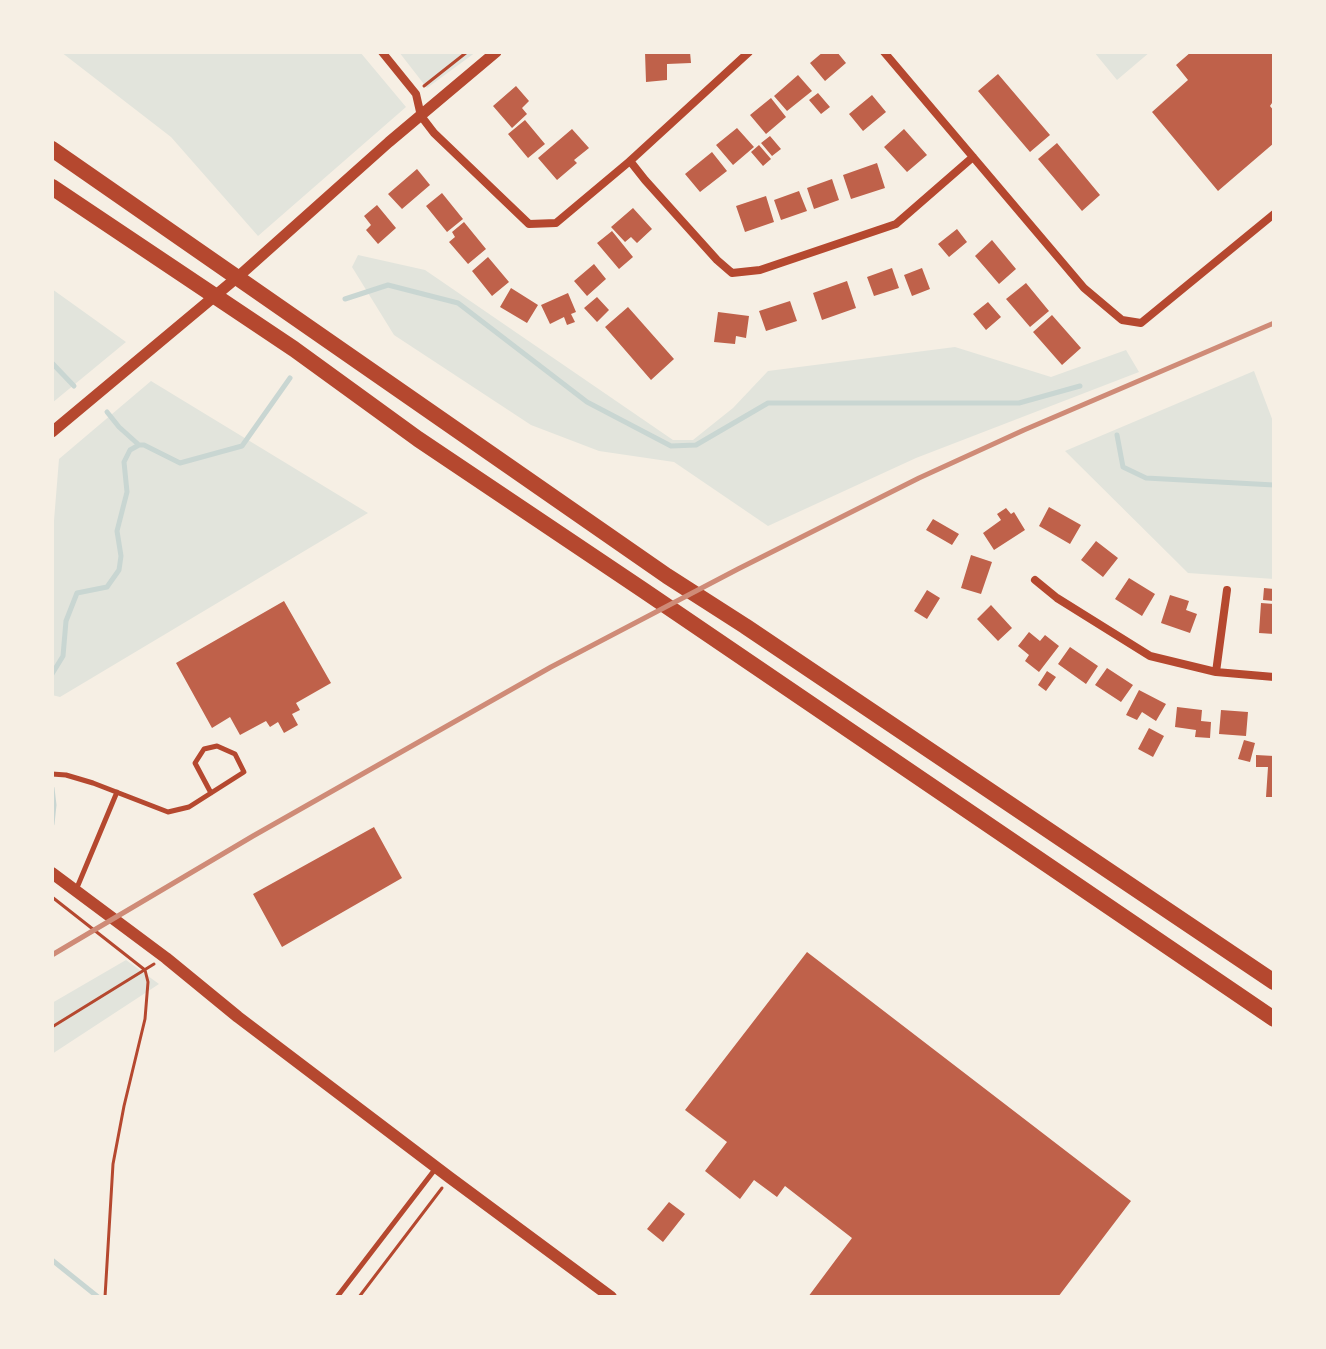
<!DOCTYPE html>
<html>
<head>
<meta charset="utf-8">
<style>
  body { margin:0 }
  #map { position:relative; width:1326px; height:1349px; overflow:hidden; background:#f6efe4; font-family:"IBM Plex Serif",serif }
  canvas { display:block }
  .frame { position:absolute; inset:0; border:54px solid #f6efe4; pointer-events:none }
</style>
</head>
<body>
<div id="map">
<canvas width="1326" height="1349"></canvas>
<div class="frame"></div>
</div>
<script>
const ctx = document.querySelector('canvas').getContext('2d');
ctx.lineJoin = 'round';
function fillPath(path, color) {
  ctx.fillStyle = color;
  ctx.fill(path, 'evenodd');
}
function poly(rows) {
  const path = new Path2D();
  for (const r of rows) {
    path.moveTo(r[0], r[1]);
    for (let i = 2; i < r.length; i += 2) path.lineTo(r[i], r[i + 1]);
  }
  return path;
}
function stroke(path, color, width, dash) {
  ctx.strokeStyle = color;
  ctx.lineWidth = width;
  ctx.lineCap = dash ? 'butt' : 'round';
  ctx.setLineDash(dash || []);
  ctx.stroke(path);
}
const green = poly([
  [61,52,360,52,406,107,258,236,171,137],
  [399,52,476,52,427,88],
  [1094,52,1150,52,1117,80],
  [358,255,425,270,673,440,693,440,733,408,768,371,955,347,1051,377,1126,350,1139,372,916,458,768,526,674,462,599,451,531,425,394,335,352,267],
  [52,289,126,342,52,403],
  [1254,371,1274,424,1274,579,1188,573,1065,451],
  [151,381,368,513,60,697,52,695,52,545,59,459],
  [126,960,159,984,52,1054,52,1003]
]);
const stream = poly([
  [345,299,388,285,458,303,587,402,671,446,696,445,768,403,1019,403,1080,386],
  [52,363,74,386],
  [107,412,119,427,139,445,144,445,180,463,242,446,290,378],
  [1117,435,1123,467,1146,478,1274,485],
  [52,674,63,656,66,621,77,593,107,587,119,570,121,556,117,531,127,492,124,462,130,450,139,445],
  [52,788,54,805,52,824],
  [52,1260,98,1297]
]);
const building = poly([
  [645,52,690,52,691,63,667,64,667,80,646,82],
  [823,52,837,52,846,63,825,81,810,63],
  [1191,52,1274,52,1274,100,1270,106,1274,111,1274,143,1218,191,1152,112,1188,80,1176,65],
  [998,74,1050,135,1030,152,978,91],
  [798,75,812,91,787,111,774,96],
  [516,86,529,101,522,108,527,114,512,128,493,106],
  [818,93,830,107,821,114,809,100],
  [872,95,886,112,863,131,849,114],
  [771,98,786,117,766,134,750,115],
  [525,120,545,144,528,158,508,134],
  [737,128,754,147,733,165,716,145],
  [572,129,589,148,574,160,577,163,557,180,538,158],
  [904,129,927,155,907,172,884,147],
  [770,136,781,149,772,156,761,143],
  [1057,143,1100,195,1082,211,1038,159],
  [759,145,771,159,763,166,751,152],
  [712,152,727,171,700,192,685,174],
  [877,163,885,188,851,199,843,175],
  [417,169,430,185,402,209,388,194],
  [832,179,839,200,814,209,807,188],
  [799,191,807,211,781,220,774,200],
  [442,193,463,219,447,232,426,206],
  [766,196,774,222,745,232,736,206],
  [377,205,396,228,378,244,366,230,371,225,364,216],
  [633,208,652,229,637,243,631,237,625,242,611,227],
  [464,222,486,249,468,264,449,242,455,237,452,232],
  [957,229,967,242,949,257,938,244],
  [612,231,633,257,619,269,597,243],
  [992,240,1016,269,999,284,975,256],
  [488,257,509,282,492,296,472,271],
  [594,264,606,279,587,296,574,281],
  [892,268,899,288,874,296,867,277],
  [922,268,930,289,912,296,904,275],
  [847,281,856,308,822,320,813,293],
  [1026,283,1049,311,1030,327,1006,299],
  [511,288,538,305,527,323,500,307],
  [568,293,576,312,571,314,575,322,567,325,564,317,550,324,541,305],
  [597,297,609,310,597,322,584,308],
  [790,301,797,321,766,331,759,311],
  [988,302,1001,317,986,330,973,314],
  [628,307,674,359,651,380,605,327],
  [718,312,749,316,746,338,736,336,735,344,714,342],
  [1052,315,1081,348,1062,365,1033,332],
  [1049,507,1081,525,1070,544,1039,526],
  [1006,508,1011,514,1014,512,1025,530,994,550,983,533,1001,520,997,514],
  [933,519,959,534,952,545,926,530],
  [1096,541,1118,558,1103,577,1081,560],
  [971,555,992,562,981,594,961,588],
  [1129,578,1155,594,1142,616,1115,599],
  [1264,588,1274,589,1274,601,1263,600],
  [927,590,940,598,927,619,914,611],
  [1170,595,1189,601,1186,610,1197,614,1190,633,1161,623],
  [284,601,331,683,296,703,300,710,292,714,298,725,284,733,278,722,270,727,266,721,240,735,230,717,212,728,176,663],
  [1261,603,1274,604,1274,634,1259,633],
  [991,605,1012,628,998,641,977,619],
  [1029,632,1040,641,1045,635,1059,646,1039,672,1025,661,1029,655,1018,646],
  [1070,647,1098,666,1086,684,1058,664],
  [1107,668,1133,685,1121,702,1095,685],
  [1047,671,1056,677,1046,691,1038,685],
  [1139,690,1166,704,1156,721,1142,712,1137,720,1126,715],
  [1177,707,1202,710,1201,721,1211,722,1210,738,1195,737,1196,730,1175,727],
  [1221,710,1248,712,1246,736,1219,734],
  [1149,728,1164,736,1153,757,1138,749],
  [1244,740,1255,743,1250,762,1238,759],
  [1256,755,1274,756,1274,797,1266,797,1268,767,1256,767],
  [374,827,402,878,282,947,253,894],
  [807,952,1131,1201,1058,1297,808,1297,852,1238,785,1186,777,1197,754,1180,740,1199,705,1171,727,1142,685,1110],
  [669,1202,685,1214,663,1242,647,1229]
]);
const path = poly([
  [424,86,467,52],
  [52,897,145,970],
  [52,1027,154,964],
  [105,1297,113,1164,124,1106,145,1019,148,982,145,970],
  [359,1297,442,1188]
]);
const service = poly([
  [52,774,66,775,93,783,168,812,189,807,244,772,235,754,217,746,204,749,195,763,211,793],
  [76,890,117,792],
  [337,1297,436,1168]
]);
const minor = poly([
  [382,52,416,94,421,116,434,133,529,224,556,223,630,161,749,52],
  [884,52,1084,288,1122,320,1141,323,1274,214],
  [630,161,645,180,717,260,732,273,760,270,896,224,973,157],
  [1035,580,1057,598,1150,656,1216,672,1274,677],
  [1216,672,1227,590]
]);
const tertiary = poly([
  [52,432,240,275,389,142,496,52]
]);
const secondary = poly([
  [52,873,166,958,238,1017,449,1177,611,1297]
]);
const motorway = poly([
  [52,149,667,576,745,626,1274,982],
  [52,187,294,349,418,439,643,590,1274,1019]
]);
const rail = poly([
  [52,955,253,836,551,667,738,569,919,478,1024,430,1274,323]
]);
fillPath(green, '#e2e4dc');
stroke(stream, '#c9d6d2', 5);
fillPath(building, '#bf614a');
stroke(path, '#b5482f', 3);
stroke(service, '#b5482f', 5);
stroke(minor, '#b5482f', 8);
stroke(tertiary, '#b5482f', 11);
stroke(secondary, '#b5482f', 12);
stroke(motorway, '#b5482f', 16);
stroke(rail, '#cf8b77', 5);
</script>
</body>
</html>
